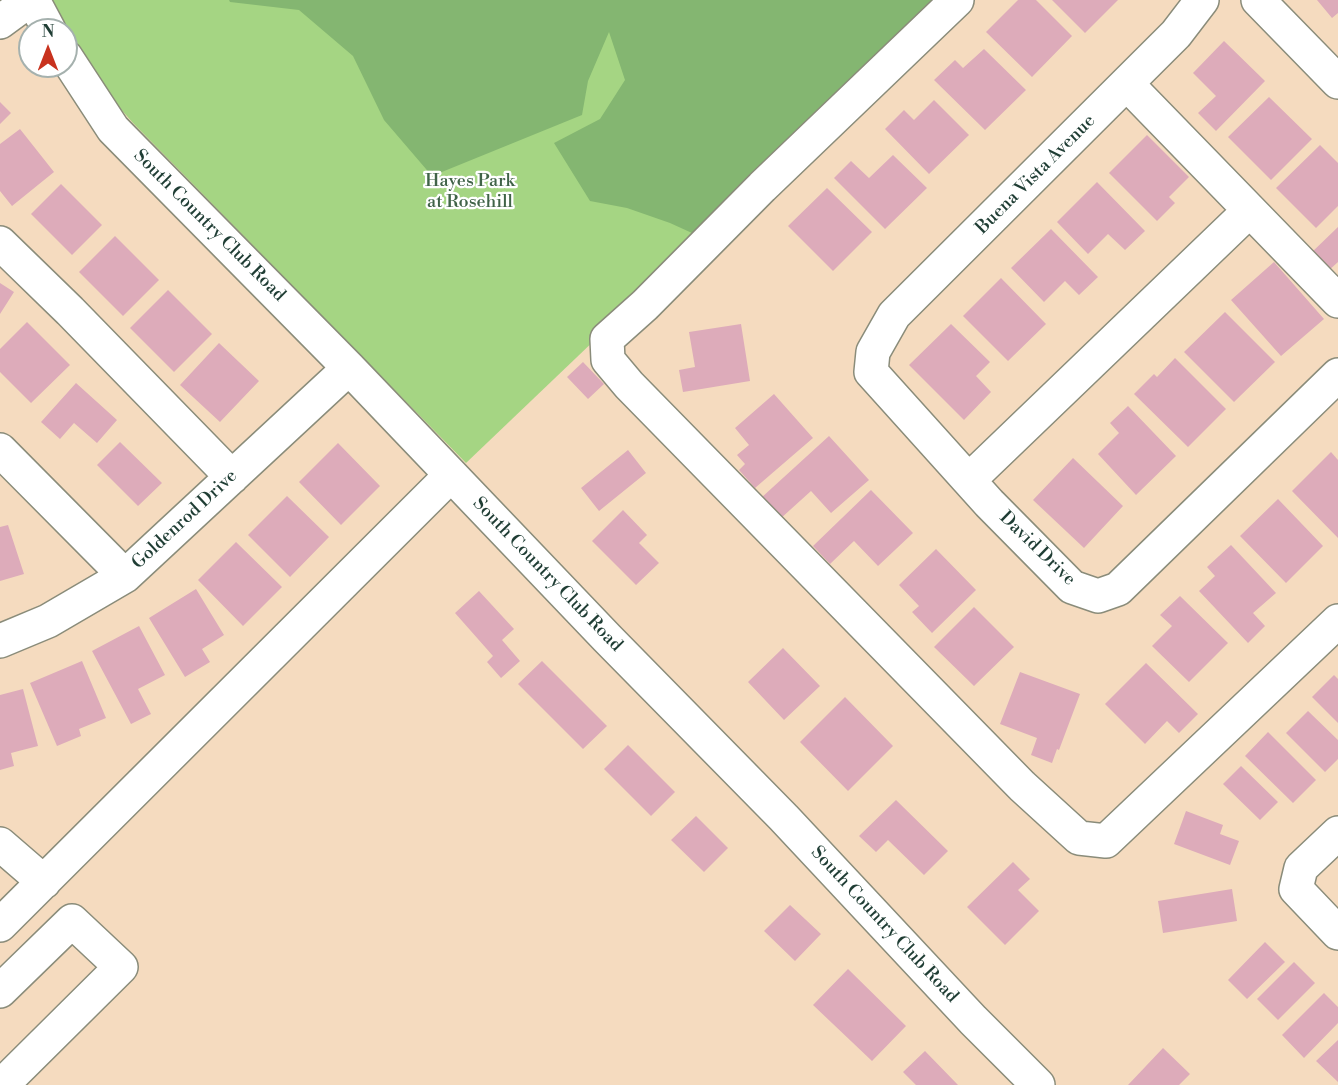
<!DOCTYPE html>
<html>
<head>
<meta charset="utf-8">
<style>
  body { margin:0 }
  #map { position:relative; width:1338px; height:1085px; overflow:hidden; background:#f5dbbf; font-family:"Libre Bodoni",serif }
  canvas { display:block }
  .north { position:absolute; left:18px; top:18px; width:60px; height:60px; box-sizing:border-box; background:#fff; border:2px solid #a5b1ae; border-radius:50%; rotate:0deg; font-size:16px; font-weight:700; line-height:24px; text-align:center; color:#1f3d34 }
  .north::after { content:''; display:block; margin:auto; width:21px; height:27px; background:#c8321e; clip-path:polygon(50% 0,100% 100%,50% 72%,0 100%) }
</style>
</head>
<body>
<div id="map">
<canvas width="1338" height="1085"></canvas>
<div class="north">N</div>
</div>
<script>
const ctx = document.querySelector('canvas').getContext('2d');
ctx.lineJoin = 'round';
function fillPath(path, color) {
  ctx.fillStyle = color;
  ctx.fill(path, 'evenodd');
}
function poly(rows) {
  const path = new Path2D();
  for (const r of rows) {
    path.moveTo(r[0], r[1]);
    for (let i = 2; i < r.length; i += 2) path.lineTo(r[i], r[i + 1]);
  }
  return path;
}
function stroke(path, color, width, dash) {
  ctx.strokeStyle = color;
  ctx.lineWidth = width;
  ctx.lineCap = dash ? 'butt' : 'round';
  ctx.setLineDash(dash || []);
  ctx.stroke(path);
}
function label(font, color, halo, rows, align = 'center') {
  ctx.font = font + ' "Libre Bodoni",serif';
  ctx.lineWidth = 4.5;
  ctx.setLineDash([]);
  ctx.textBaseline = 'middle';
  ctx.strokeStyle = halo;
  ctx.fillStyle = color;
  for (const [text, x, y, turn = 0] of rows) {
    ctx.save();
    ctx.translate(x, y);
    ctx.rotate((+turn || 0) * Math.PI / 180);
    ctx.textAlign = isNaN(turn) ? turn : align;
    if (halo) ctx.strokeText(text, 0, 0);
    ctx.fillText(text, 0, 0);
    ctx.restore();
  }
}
const green = poly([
  [51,0,951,0,466,463,133,123,104,90,85,64]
]);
const forest = poly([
  [229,0,951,0,703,238,670,223,627,208,590,201,554,143,600,119,625,80,609,32,588,81,582,115,432,176,384,120,353,56,299,10,230,2]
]);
const building = poly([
  [1018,0,1036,0,1072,36,1032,77,986,32],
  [1052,0,1118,0,1085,33],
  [1317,0,1338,0,1338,13,1332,18],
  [1224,41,1265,81,1216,131,1198,113,1216,96,1193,73],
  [984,49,1026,90,985,130,934,80,955,60,963,68],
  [1269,97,1312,139,1271,180,1228,137],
  [934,100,969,135,929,174,885,129,904,110,914,120],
  [0,102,11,113,0,124],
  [20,129,54,172,12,206,0,191,0,144],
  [1147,135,1189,177,1169,197,1175,203,1157,221,1109,173],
  [1320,145,1338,163,1338,206,1316,228,1276,188],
  [893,155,927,188,885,229,834,178,851,161,869,178],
  [1097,182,1145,231,1125,250,1108,234,1088,254,1057,222],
  [61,184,102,225,72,255,31,214],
  [827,188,872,232,833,271,788,226],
  [1338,227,1338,262,1327,272,1310,254],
  [1051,229,1098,277,1079,295,1065,281,1044,302,1011,268],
  [115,236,159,280,123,316,79,272],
  [1274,262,1324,319,1281,356,1231,300],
  [1001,278,1046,324,1008,361,963,316],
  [0,283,14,292,0,314],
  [168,290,212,334,174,372,130,328],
  [1225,312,1275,362,1234,402,1184,352],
  [27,322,70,365,31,403,0,372,0,349],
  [741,324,750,381,683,392,679,370,695,367,689,332],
  [951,324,990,362,976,376,991,392,964,420,909,365],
  [219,343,259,381,220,422,180,385],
  [1175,358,1226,409,1188,447,1134,394,1154,374,1157,377],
  [583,362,604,384,588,399,567,377],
  [76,383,117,420,97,443,74,423,60,439,41,422],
  [774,394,813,438,755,488,739,470,745,464,737,455,749,445,735,428],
  [1128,406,1176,456,1136,495,1098,454,1119,433,1110,423],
  [829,436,869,480,831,513,811,491,780,519,761,498],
  [120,442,162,483,138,506,97,465],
  [338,443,380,486,341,525,299,482],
  [628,450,646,473,599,511,581,488],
  [1331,452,1338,460,1338,538,1292,491],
  [1073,458,1123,506,1084,548,1033,500],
  [871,490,913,533,878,566,854,541,830,564,813,546],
  [287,496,329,537,290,577,248,535],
  [1278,499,1323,546,1286,583,1240,536],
  [623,510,647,535,639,543,659,563,636,585,592,541],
  [8,525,24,574,0,581,0,527],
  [236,542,282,587,243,626,198,580],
  [1231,545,1276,593,1253,613,1265,626,1248,643,1199,591,1215,576,1207,567],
  [936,549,976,590,932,633,912,612,919,606,899,585],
  [196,589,224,635,202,649,210,662,185,677,149,618],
  [479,591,514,629,502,640,520,661,501,678,487,662,493,656,455,613],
  [1180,596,1228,643,1189,682,1152,646,1172,626,1160,615],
  [974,607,1014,647,974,686,934,647],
  [139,626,165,675,138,689,151,714,131,724,92,651],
  [783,648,820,686,784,720,748,682],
  [82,661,106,718,79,729,81,736,57,746,30,683],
  [542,661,607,726,583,749,518,684],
  [1146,663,1198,714,1179,733,1167,721,1145,744,1105,704],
  [1020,672,1080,694,1059,750,1057,749,1052,763,1031,755,1037,738,1000,724],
  [1334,675,1338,679,1338,723,1312,697],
  [23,689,38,746,11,753,14,766,0,770,0,695],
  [845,697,893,746,848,791,800,742],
  [1308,711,1338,740,1338,759,1325,772,1286,733],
  [1268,732,1316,780,1293,803,1245,756],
  [628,745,675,792,651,816,604,769],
  [1241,766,1278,802,1260,820,1223,784],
  [896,800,948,851,924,875,888,840,876,852,859,836],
  [1186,811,1223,825,1220,834,1239,841,1230,865,1174,844],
  [696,816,728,848,704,872,671,840],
  [1013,862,1030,879,1018,890,1039,911,1005,945,967,907],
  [1232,889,1237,921,1163,933,1158,901],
  [790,905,821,934,795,961,764,931],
  [1265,942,1285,962,1247,999,1228,980],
  [1294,962,1315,983,1278,1020,1257,999],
  [848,969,906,1026,872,1061,813,1005],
  [1324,993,1338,1007,1338,1023,1304,1058,1282,1035],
  [1338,1040,1338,1082,1316,1061],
  [1163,1048,1190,1074,1179,1085,1128,1085],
  [925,1051,958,1085,916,1085,903,1072]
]);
const minor = poly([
  [33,0,49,30],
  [957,0,762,187,645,305,607,339,608,360,629,385,1022,786,1079,838,1106,841,1338,621],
  [1202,0,1176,34,894,315,873,352,871,372,989,503,1072,587,1098,596,1118,589,1338,375],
  [1258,0,1338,82],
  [0,22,30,0],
  [66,57,113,129,349,368,607,638,784,818,973,1020,1038,1085],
  [1127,84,1338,301],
  [0,243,70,311,232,477],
  [0,450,125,576],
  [969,480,1249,211],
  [0,641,48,621,125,576,349,368],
  [1338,833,1301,868,1296,889,1338,933],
  [0,844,44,882],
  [0,925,451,475],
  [0,991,72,921,121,967,2,1085]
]);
const streetNames = [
  ["Buena Vista Avenue",1036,175,-45],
  ["South Country Club Road",209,226,45],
  ["Goldenrod Drive",185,520,-43],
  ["David Drive",1037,549,44],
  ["South Country Club Road",547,575,46],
  ["South Country Club Road",884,925,47]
];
const parkNames = [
  ["Hayes Park",470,182],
  ["at Rosehill",470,203]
];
fillPath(green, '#a5d583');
fillPath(forest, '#84b671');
fillPath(building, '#ddabba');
stroke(minor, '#8a8c7a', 36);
stroke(minor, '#fff', 33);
label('18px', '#1f3d34', '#fff', streetNames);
label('18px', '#406348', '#fff', parkNames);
</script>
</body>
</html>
